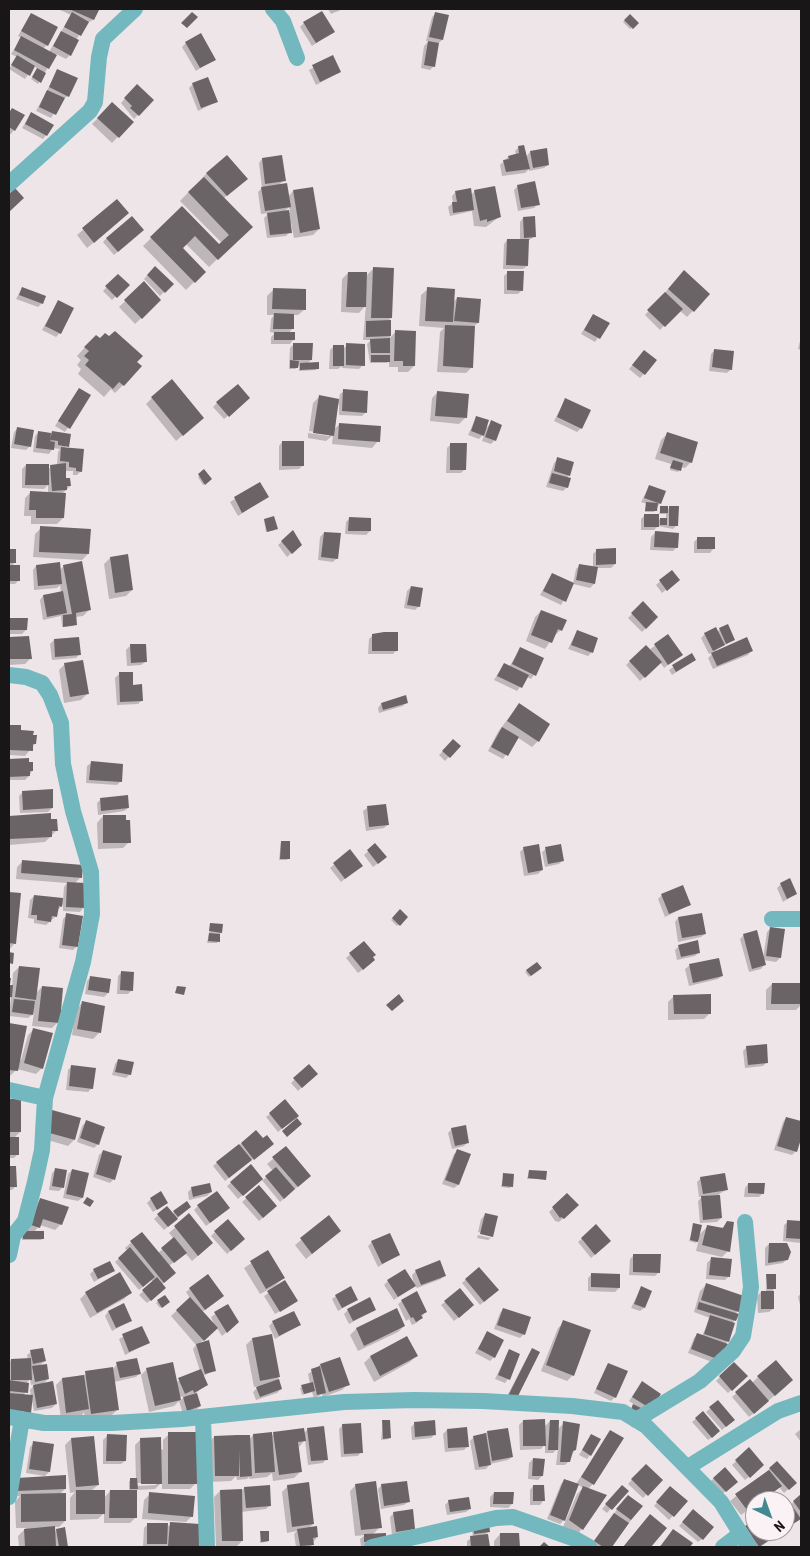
<!DOCTYPE html>
<html>
<head>
<meta charset="utf-8">
<style>
  body { margin:0 }
  #map { position:relative; width:810px; height:1556px; overflow:hidden; background:#ede5e8; font-family:"Roboto Condensed",sans-serif }
  canvas { display:block }
  .frame { position:absolute; inset:0; border:10px solid #191617; pointer-events:none }
  .north { position:absolute; left:745px; top:1491px; width:50px; height:50px; box-sizing:border-box; background:#faf2f5; border:1px solid #a09a9c; border-radius:50%; rotate:138deg; font-size:14px; font-weight:700; line-height:20px; text-align:center; color:#191617 }
  .north::after { content:''; display:block; margin:auto; width:18px; height:22px; background:#438a90; clip-path:polygon(50% 0,100% 100%,50% 72%,0 100%) }
</style>
</head>
<body>
<div id="map">
<canvas width="810" height="1556"></canvas>
<div class="frame"></div>
<div class="north">N</div>
</div>
<script>
const ctx = document.querySelector('canvas').getContext('2d');
ctx.lineJoin = 'round';
function fillPath(path, color) {
  ctx.fillStyle = color;
  ctx.fill(path, 'evenodd');
}
function poly(rows) {
  const path = new Path2D();
  for (const r of rows) {
    path.moveTo(r[0], r[1]);
    for (let i = 2; i < r.length; i += 2) path.lineTo(r[i], r[i + 1]);
  }
  return path;
}
function stroke(path, color, width, dash) {
  ctx.strokeStyle = color;
  ctx.lineWidth = width;
  ctx.lineCap = dash ? 'butt' : 'round';
  ctx.setLineDash(dash || []);
  ctx.stroke(path);
}
const shadow = poly([
  [58,9,97,11,93,20,87,23,76,40,70,55,66,59,56,54,38,84,31,79,38,69,34,66,25,79,9,69,17,57,11,54,22,38,18,36,31,15,47,45,43,49,49,52,71,15],
  [328,9,343,9,331,14],
  [436,13,448,16,442,40,438,44,434,66,430,70,421,68,424,46,429,41,426,41,432,17],
  [630,15,637,23,630,29,623,22],
  [304,23,333,32,312,46,300,27],
  [186,43,214,59,196,71,182,47],
  [332,57,340,72,316,85,309,70],
  [58,70,68,96,63,99,51,118,36,111],
  [193,84,216,102,198,111,189,88],
  [137,86,152,100,134,119,121,103],
  [112,104,132,122,112,143,92,124],
  [12,109,14,130,11,134,9,133,9,112],
  [31,114,46,135,43,139,22,128],
  [519,147,526,157,530,152,548,165,544,168,529,171,529,169,525,173,502,176,500,165,508,157,516,155,515,151],
  [262,159,284,180,279,185,288,197,293,191,319,229,313,235,294,238,291,223,289,223,290,232,286,236,267,238,264,218,269,213,261,214,258,192,262,188,259,163],
  [289,207,290,212,284,212],
  [207,173,240,184,223,199,251,227,209,267,186,244,181,248,204,272,186,290,143,246,182,208,219,246,222,243,180,201],
  [518,186,538,204,534,208,518,211,514,190],
  [475,191,499,217,486,227,474,226,472,211,450,216,448,207,453,203,452,196,456,192,471,195],
  [117,201,122,219,87,248,77,235],
  [523,218,535,236,528,241,527,266,523,269,503,269,504,244,507,240,520,240,520,222],
  [138,234,114,255,103,242,107,238],
  [155,267,172,284,160,296,144,279],
  [374,268,391,318,387,322,390,322,390,338,396,331,414,366,408,372,398,372,398,367,389,367,389,361,387,363,370,363,367,344,371,340,363,340,366,305,359,313,341,312,342,279,348,273,366,276],
  [508,272,522,290,518,294,504,294,504,276],
  [118,275,128,285,112,300,103,291],
  [678,278,709,294,687,317,679,310,660,330,645,315],
  [144,283,160,300,135,324,119,307],
  [22,288,42,303,38,307,16,299],
  [428,289,453,303,457,298,478,323,473,327,472,367,466,373,437,372,440,332,444,328,419,326,421,295],
  [273,290,305,309,298,315,293,315,292,329,289,333,293,340,290,344,271,344,271,337,275,333,270,332,271,319,274,315,267,315,267,296],
  [58,302,60,333,56,337,42,330],
  [593,315,608,323,595,342,581,334],
  [801,337,801,350,798,349],
  [88,344,136,362,123,385,115,393,111,389,104,397,78,374,81,369,77,365,81,360,77,356],
  [294,344,311,360,307,364,317,368,316,370,299,371,299,366,295,369,289,369,290,348],
  [347,345,363,365,359,369,342,368,342,366,338,369,329,369,330,350,334,346,343,349],
  [715,350,731,369,727,373,709,371,711,354],
  [641,355,644,374,640,378,629,369],
  [79,389,90,396,65,432,55,426],
  [344,391,366,412,362,416,339,415,339,404,337,404,333,430,340,424,378,441,372,448,332,444,333,435,326,441,308,438,308,433,329,436,329,434,309,431,313,403,319,397,339,400,340,394],
  [438,392,465,418,459,424,430,421,432,398],
  [152,398,196,424,176,441,146,404],
  [565,400,581,428,577,432,554,421],
  [245,402,224,419,213,407,217,403],
  [476,418,485,429,492,422,495,440,491,444,482,441,485,433,479,439,468,435],
  [17,429,30,446,26,450,11,448,14,432],
  [39,432,69,435,65,448,81,471,77,475,73,475,73,471,65,471,65,479,70,486,62,494,63,518,57,524,31,524,31,516,24,516,25,498,31,492,48,493,48,485,44,489,22,488,22,469,26,465,48,469,57,465,58,452,60,449,53,448,49,454,33,452,35,436],
  [667,434,691,462,685,468,681,467,678,472,670,470,671,464,655,459,661,440],
  [282,442,302,466,299,469,279,470,279,446],
  [451,444,465,469,461,473,446,473,447,448],
  [558,459,569,475,567,478,567,487,563,491,546,487,554,463],
  [204,471,210,479,203,485,198,477],
  [260,484,267,497,238,516,230,502],
  [649,487,660,503,654,512,645,512,647,504,641,502],
  [661,507,667,510,670,507,677,525,673,529,658,526,654,530,641,530,641,519,645,515,657,522,660,519,666,519,666,514,659,514],
  [350,518,370,531,366,535,345,534,346,522],
  [264,520,275,530,266,532],
  [41,528,88,554,82,560,33,557,35,534],
  [293,532,297,548,287,557,278,545],
  [324,533,337,558,333,562,318,560,320,537],
  [655,533,676,548,673,551,650,550,651,537],
  [698,538,713,549,710,553,694,553,694,542],
  [9,550,15,550,15,562,11,567,19,580,15,584,9,584],
  [597,550,615,564,611,568,597,568,594,584,590,588,573,584,561,605,540,595,552,574,573,584,576,569,580,565,593,568,593,554],
  [127,556,132,590,126,596,109,599,104,564,110,558],
  [36,566,60,570,64,566,89,610,83,616,75,617,74,626,62,627,61,616,43,620,40,600,43,596,61,593,60,585,57,588,34,590,33,570],
  [672,571,675,583,662,593,656,585],
  [411,587,419,606,415,610,404,608,407,591],
  [643,603,657,617,642,632,628,618],
  [541,611,561,630,554,636,545,649,526,641,535,617],
  [9,619,26,619,26,630,22,634,9,634],
  [720,629,734,640,716,650,716,652,751,651,748,655,713,669,708,658,715,651,709,654,701,638,705,634,717,632],
  [577,631,592,652,588,656,568,649],
  [373,635,396,651,393,654,368,654,369,639],
  [668,636,681,655,664,668,660,662,640,681,626,665,646,647,649,650],
  [28,637,31,658,25,664,9,665,9,638],
  [54,640,80,654,76,658,52,660,50,644],
  [130,646,145,662,141,665,127,666,126,650],
  [520,649,534,675,531,679,527,677,517,691,494,680,504,664,509,667],
  [691,655,695,660,672,675,669,670],
  [65,664,87,694,81,700,64,703,59,670],
  [119,674,132,686,142,700,138,704,117,705,115,678],
  [406,703,403,706,379,713,378,708,381,704],
  [519,704,538,741,532,747,517,737,503,759,488,751,498,732],
  [9,726,20,726,20,731,35,744,25,756,9,755],
  [453,741,459,746,445,761,439,755],
  [28,759,32,771,29,776,25,780,9,780,9,760],
  [91,763,120,782,117,785,86,783,87,766],
  [23,792,52,808,48,812,20,813,19,796],
  [101,799,128,808,124,811,98,815,97,803],
  [367,808,388,824,384,828,366,831,363,811],
  [50,815,50,821,57,830,45,842,9,845,9,817],
  [103,816,129,842,123,848,98,849,97,823],
  [281,842,288,858,287,860,279,860],
  [375,845,381,861,373,867,364,855],
  [524,848,542,870,538,874,524,876,520,852],
  [546,849,563,860,559,864,545,867,542,852],
  [350,851,357,869,341,882,330,868],
  [23,861,80,878,75,883,83,908,80,912,63,911,63,904,57,911,56,916,46,925,34,923,34,919,28,918,30,900,34,896,63,900,64,887,67,883,16,879,17,867],
  [781,884,795,894,783,902,777,888],
  [9,894,20,895,15,943,9,950],
  [662,895,689,905,665,917,658,899],
  [400,911,406,917,397,926,391,920],
  [67,915,77,946,73,950,59,948,63,919],
  [678,918,705,934,701,937,678,942,675,922],
  [211,924,221,932,217,943,207,943],
  [771,928,780,958,776,962,763,960,764,965,761,969,749,972,740,939,744,935,763,959,767,932],
  [364,942,372,957,370,964,358,973,346,958],
  [679,946,699,952,695,956,677,960,675,950],
  [718,959,722,976,718,979,689,986,685,969,689,966],
  [537,963,540,968,529,977,525,972],
  [19,967,36,993,42,987,58,1022,52,1028,32,1026,34,1013,28,1018,9,1016,11,997,9,999,9,979,9,986,12,987,13,973],
  [121,973,132,990,128,994,117,994,118,976],
  [91,977,108,993,104,997,85,994,87,981],
  [772,984,801,984,801,1005,796,1010,766,1010,766,990],
  [674,996,710,1013,704,1019,668,1020,668,1002],
  [82,1003,99,1033,93,1039,72,1035,76,1009],
  [9,1024,25,1027,19,1059,21,1060,28,1035,34,1029,42,1068,36,1074,17,1069,9,1077],
  [747,1047,767,1062,763,1066,745,1068,743,1051],
  [118,1060,130,1074,126,1078,112,1075,115,1064],
  [72,1066,92,1088,88,1092,66,1090,68,1070],
  [309,1066,316,1074,298,1091,291,1083],
  [9,1100,20,1100,20,1132,14,1138,18,1154,14,1158,9,1158],
  [270,1114,293,1119,278,1132,266,1117],
  [46,1117,74,1140,68,1146,41,1138],
  [786,1118,801,1123,801,1135,796,1151,792,1155,774,1150,783,1122],
  [86,1122,98,1144,94,1148,77,1142,82,1126],
  [452,1129,468,1142,464,1146,452,1149,448,1133],
  [256,1132,268,1147,225,1181,213,1166],
  [286,1148,303,1182,280,1202,261,1179,238,1199,227,1186,251,1166,263,1180,273,1171,267,1164],
  [103,1151,114,1179,110,1183,93,1177,99,1155],
  [458,1151,469,1155,458,1185,454,1188,442,1184,454,1154],
  [9,1167,15,1167,16,1186,12,1190,9,1190],
  [56,1169,63,1187,59,1191,49,1190,52,1173],
  [72,1170,82,1198,78,1201,63,1198,68,1174],
  [529,1171,545,1179,527,1179],
  [504,1174,511,1187,510,1188,501,1187],
  [701,1178,726,1190,719,1194,721,1218,717,1222,700,1223,698,1201,703,1196,699,1197,697,1182],
  [748,1184,763,1193,759,1197,744,1197,745,1188],
  [259,1187,272,1210,259,1221,242,1202],
  [191,1189,211,1192,207,1196,189,1200,188,1192],
  [567,1195,577,1205,559,1222,555,1221,549,1212],
  [41,1199,61,1224,55,1230,40,1225,34,1232,43,1238,41,1240,22,1240,22,1234,35,1205],
  [151,1199,166,1203,153,1212,147,1203],
  [186,1203,190,1207,164,1230,154,1219,167,1207,172,1214],
  [198,1206,229,1208,206,1226,194,1210],
  [189,1215,206,1249,192,1261,185,1253,169,1266,168,1279,162,1284,161,1292,147,1303,139,1295,153,1282,151,1280,139,1290,115,1262,127,1251,125,1248,142,1233,158,1253,174,1239,169,1233],
  [485,1215,492,1236,491,1237,491,1235,478,1232,481,1219],
  [329,1217,340,1231,306,1259,295,1245],
  [728,1222,728,1251,722,1257,696,1251,699,1239,696,1243,689,1241,694,1225,699,1235,707,1227,721,1229],
  [788,1222,801,1222,801,1243,783,1241,784,1225],
  [596,1226,606,1245,591,1258,578,1242],
  [215,1232,240,1243,227,1254,211,1236],
  [478,1235,491,1238,488,1240,477,1238],
  [372,1242,398,1255,378,1267,368,1246],
  [769,1244,787,1259,783,1263,765,1266,765,1248],
  [268,1252,283,1278,275,1286,260,1294,244,1268],
  [634,1255,659,1272,655,1276,629,1275,630,1259],
  [711,1259,729,1276,725,1280,706,1279,707,1263],
  [479,1268,493,1294,480,1305,462,1283],
  [94,1270,113,1270,94,1282,90,1274],
  [416,1271,444,1275,441,1279,417,1288,415,1285,394,1300,384,1285,388,1281,414,1285,412,1275],
  [592,1274,619,1288,615,1292,588,1291,588,1278],
  [767,1275,775,1288,773,1290,773,1309,769,1312,758,1313,757,1296,761,1292,766,1292],
  [285,1282,297,1301,275,1314,264,1296],
  [706,1285,738,1311,735,1314,735,1320,732,1324,728,1341,712,1362,688,1353,694,1338,697,1334,702,1336,710,1318,694,1312,700,1291],
  [641,1288,644,1308,640,1311,631,1308],
  [190,1289,218,1300,202,1312,215,1327,211,1317,228,1305,234,1326,222,1336,217,1328,199,1344,215,1370,203,1376,206,1385,196,1393,200,1406,196,1410,183,1414,179,1401,174,1406,149,1412,141,1375,147,1369,176,1382,200,1371,193,1349,196,1345,171,1316,190,1298,186,1292],
  [186,1396,180,1401,180,1397],
  [86,1293,130,1293,124,1299,90,1318,80,1299],
  [801,1293,801,1309,798,1297],
  [164,1296,168,1302,160,1308,156,1303],
  [336,1296,356,1300,338,1311,332,1299],
  [402,1301,426,1311,418,1322,412,1325,409,1319,406,1321,398,1304],
  [445,1302,469,1309,454,1321,441,1305],
  [503,1309,524,1334,520,1338,494,1329,500,1313],
  [348,1310,375,1310,349,1324,344,1314],
  [108,1312,130,1321,112,1331,105,1316],
  [273,1322,299,1325,275,1339,269,1326],
  [564,1322,573,1375,567,1381,541,1371,558,1328],
  [404,1326,398,1332,358,1351,350,1335,356,1329],
  [141,1327,148,1343,125,1355,119,1339],
  [487,1333,494,1357,490,1361,475,1353],
  [406,1338,416,1356,410,1362,374,1382,364,1363,370,1357],
  [252,1339,278,1377,281,1389,277,1393,256,1400,253,1392,259,1386,254,1387,246,1345],
  [509,1350,508,1379,505,1383,495,1379],
  [533,1350,539,1353,505,1400,529,1354],
  [31,1352,45,1361,39,1366,48,1379,43,1384,56,1404,52,1408,34,1411,32,1400,9,1415,9,1362,11,1360,28,1360,27,1355],
  [30,1379,31,1385,35,1384,30,1390,31,1396,23,1395,26,1392,26,1384],
  [734,1363,746,1376,728,1393,716,1381],
  [117,1364,139,1374,136,1377,114,1382,118,1409,112,1415,85,1419,84,1412,82,1415,61,1418,56,1385,62,1379,113,1369],
  [608,1364,615,1397,611,1401,594,1393],
  [320,1365,348,1384,342,1390,323,1397,322,1394,314,1398,312,1392,302,1395,300,1388,310,1384,308,1374],
  [758,1377,786,1386,749,1417,732,1397,750,1381,752,1383],
  [642,1383,659,1394,638,1416,635,1405,629,1401],
  [717,1402,733,1420,722,1430,706,1412],
  [703,1413,715,1435,708,1440,692,1422],
  [383,1421,389,1438,388,1439,381,1440],
  [523,1421,544,1427,550,1421,558,1429,564,1423,575,1449,569,1461,565,1465,556,1465,558,1448,553,1453,545,1453,545,1444,541,1449,520,1450,519,1425],
  [415,1423,435,1434,431,1438,412,1440,411,1427],
  [343,1425,361,1452,358,1456,341,1457,339,1429],
  [308,1429,326,1459,323,1463,308,1465,305,1440,299,1447,300,1472,294,1478,273,1481,272,1473,267,1477,250,1479,249,1477,247,1479,237,1480,236,1476,231,1481,209,1482,208,1443,214,1437,249,1440,253,1435,271,1436,274,1434,304,1433],
  [801,1429,801,1442,795,1434],
  [447,1430,468,1446,464,1450,445,1452,443,1434],
  [488,1432,512,1457,508,1460,490,1464,486,1469,475,1470,470,1441,474,1437],
  [611,1432,593,1484,588,1489,582,1529,576,1535,563,1527,577,1494,583,1488,577,1484,564,1520,560,1524,547,1519,561,1484,565,1480,576,1484],
  [169,1434,196,1483,190,1489,162,1489,162,1482,155,1489,136,1490,136,1517,130,1523,104,1523,104,1513,98,1519,70,1520,70,1498,75,1492,70,1493,65,1445,71,1439,98,1485,91,1491,104,1498,110,1491,129,1491,129,1481,136,1479,135,1445,141,1439,163,1450,163,1440],
  [135,1483,156,1483,156,1485,135,1486],
  [107,1436,125,1461,121,1464,103,1464,103,1440],
  [591,1436,590,1455,587,1459,579,1455],
  [34,1443,49,1472,45,1476,26,1473,30,1447],
  [749,1449,759,1469,745,1480,732,1465],
  [533,1459,542,1476,538,1480,528,1479,529,1463],
  [777,1463,795,1483,784,1493,779,1487,761,1501,755,1501,755,1505,741,1515,730,1501],
  [646,1465,661,1480,643,1498,628,1484],
  [714,1478,733,1485,721,1495,710,1482],
  [11,1485,65,1489,59,1495,65,1521,59,1527,53,1527,54,1533,57,1530,65,1547,19,1547,18,1536,26,1528,16,1528,15,1502,20,1496,12,1497],
  [356,1485,380,1527,372,1535,381,1544,361,1546,360,1539,365,1535,355,1536,350,1491],
  [382,1485,408,1502,404,1505,381,1509,378,1489],
  [288,1486,313,1524,308,1529,317,1537,310,1547,296,1547,294,1534,297,1531,287,1533,282,1492],
  [533,1486,543,1501,540,1505,530,1505,530,1490],
  [244,1488,270,1505,266,1509,241,1512,242,1541,236,1547,216,1546,214,1497,220,1491,240,1493],
  [618,1491,627,1491,607,1513,602,1509],
  [667,1491,686,1501,669,1520,654,1506],
  [494,1493,512,1504,508,1508,490,1507,490,1497],
  [150,1494,192,1516,186,1522,142,1519,144,1500],
  [801,1496,801,1520,800,1518,785,1530,785,1501,790,1505],
  [624,1500,641,1507,611,1547,589,1547],
  [449,1501,470,1509,466,1512,447,1515,445,1505],
  [394,1513,414,1529,392,1535,390,1517],
  [690,1514,702,1539,698,1542,679,1526],
  [755,1521,755,1531,784,1531,760,1547,749,1547],
  [148,1524,166,1528,171,1524,199,1525,197,1547,143,1547,144,1528],
  [472,1529,488,1532,484,1536,487,1536,489,1547,467,1547,467,1541,473,1537],
  [673,1530,691,1543,688,1547,659,1547],
  [261,1532,268,1541,266,1542,260,1543],
  [500,1534,518,1534,519,1547,494,1547,494,1541]
]);
const building = poly([
  [69,9,97,9,99,10,94,20],
  [322,11,335,32,316,43,303,22],
  [72,12,89,22,81,36,64,27],
  [192,12,198,17,187,28,181,23],
  [435,12,449,15,443,40,429,37],
  [31,13,58,27,48,46,21,31],
  [630,14,639,23,633,29,624,20],
  [61,31,79,40,71,56,53,46],
  [201,33,216,60,200,68,185,42],
  [21,36,57,55,49,69,14,50],
  [428,41,439,43,435,67,424,65],
  [17,55,35,66,30,76,11,65],
  [333,55,341,72,320,82,312,65],
  [37,68,46,73,41,83,32,77],
  [57,69,78,78,69,97,49,87],
  [208,77,218,102,201,108,192,83],
  [137,84,154,100,139,116,130,108,132,106,124,98],
  [47,90,65,98,56,115,39,107],
  [112,102,134,122,119,138,97,118],
  [12,108,25,115,15,131,9,127,9,113],
  [31,112,54,125,47,136,25,124],
  [524,145,530,169,506,172,503,160,509,159,508,156,519,153,518,146],
  [547,148,549,165,533,168,530,151],
  [227,155,248,179,227,196,206,173],
  [282,155,286,181,265,184,262,158],
  [204,177,253,227,218,260,195,236,183,248,206,272,195,283,150,237,182,206,219,244,229,235,188,192],
  [535,181,540,205,521,208,517,185],
  [287,183,291,207,265,211,261,187],
  [495,186,501,217,487,222,487,219,480,221,474,190],
  [313,187,320,229,300,233,293,190],
  [15,188,24,198,9,212,9,194],
  [471,188,474,210,453,213,452,202,457,202,455,191],
  [117,199,129,213,94,243,82,228],
  [289,210,292,233,270,235,267,213],
  [132,216,144,230,118,252,106,238],
  [535,216,536,237,524,238,523,217],
  [507,239,529,239,528,266,506,265],
  [155,266,174,284,165,293,147,275],
  [373,267,394,268,392,318,371,318],
  [684,270,710,294,694,312,668,289],
  [507,271,524,271,523,291,507,290],
  [348,272,367,272,366,307,346,307],
  [118,274,130,285,117,298,105,286],
  [144,281,161,300,142,319,124,300],
  [22,287,46,296,43,304,19,295],
  [427,287,455,289,453,322,425,321],
  [273,288,306,289,306,310,272,309],
  [665,292,683,309,665,327,647,310],
  [457,297,481,299,479,323,454,321],
  [58,300,74,308,61,334,45,326],
  [274,313,294,314,294,329,273,329],
  [593,314,610,323,600,339,584,330],
  [391,320,391,336,366,337,366,321],
  [445,325,475,326,473,368,443,366],
  [395,330,416,331,415,366,403,366,403,361,394,361],
  [115,331,143,356,137,362,142,366,124,386,119,382,113,389,85,365,89,360,84,356,89,351,84,347,96,335,100,338,105,333,109,336],
  [274,332,295,332,295,340,274,340],
  [390,338,390,353,371,353,370,339],
  [293,343,313,343,312,360,293,360],
  [346,343,365,344,365,366,346,365],
  [333,345,344,345,344,366,333,366],
  [714,349,734,351,732,370,712,367],
  [644,350,657,360,645,375,632,365],
  [371,355,390,355,390,362,371,362],
  [290,360,299,361,298,368,290,368],
  [319,362,319,369,300,370,300,363],
  [172,379,204,418,183,436,151,397],
  [238,384,250,398,229,417,216,402],
  [79,388,91,395,70,429,58,421],
  [343,389,368,391,367,413,342,411],
  [437,391,469,394,467,418,435,416],
  [319,395,339,399,334,436,313,433],
  [565,398,591,410,582,429,557,417],
  [476,416,489,420,484,436,471,431],
  [491,420,502,425,496,441,485,437],
  [339,423,381,426,380,442,338,439],
  [17,427,34,430,31,447,14,444],
  [38,431,51,433,50,441,55,442,54,450,36,448],
  [52,431,71,434,69,447,58,445,58,441,50,440],
  [667,432,698,442,692,463,660,453],
  [282,441,304,441,304,466,282,466],
  [450,443,467,443,466,470,450,470],
  [61,447,84,449,82,472,76,471,76,468,69,467,69,462,60,461],
  [557,457,574,462,570,476,554,471],
  [673,460,683,463,681,471,670,468],
  [66,463,66,478,70,478,71,486,67,486,67,490,52,491,50,465],
  [26,464,49,464,49,485,25,485],
  [204,469,212,479,205,485,198,474],
  [552,473,571,478,568,488,549,483],
  [260,482,269,497,242,513,234,497],
  [649,485,666,491,661,504,644,498],
  [30,491,66,493,64,518,36,518,36,510,29,510],
  [646,502,658,503,657,511,645,511],
  [660,506,668,506,668,513,660,513],
  [669,506,679,506,678,526,669,526],
  [644,514,659,514,659,527,644,527],
  [274,516,278,529,267,532,264,519],
  [349,517,371,518,371,531,348,531],
  [660,518,667,518,667,525,660,525],
  [40,526,91,529,89,554,39,552],
  [293,530,302,545,292,554,281,541],
  [655,531,679,533,678,548,654,547],
  [324,532,341,533,338,559,321,557],
  [697,537,715,537,715,549,697,549],
  [616,548,616,564,596,565,596,549],
  [9,549,16,549,16,563,9,563],
  [128,554,133,590,115,593,110,557],
  [82,561,91,610,76,613,77,625,63,627,63,615,72,614,63,565],
  [60,562,62,584,38,586,36,565],
  [579,564,598,567,595,584,576,580],
  [9,565,20,565,20,581,9,581],
  [672,570,680,580,667,591,659,580],
  [552,573,574,583,566,602,543,591],
  [411,586,423,588,420,607,407,605],
  [63,591,67,613,47,617,43,595],
  [643,601,658,617,646,629,631,613],
  [541,610,567,620,562,631,558,629,552,643,531,635],
  [9,618,28,618,27,630,9,630],
  [728,624,735,640,726,644,719,628],
  [716,627,725,645,713,651,704,633],
  [577,630,598,638,593,653,571,645],
  [384,632,398,632,398,651,372,651,372,634],
  [668,634,683,655,668,665,654,644],
  [29,636,32,659,9,659,9,637],
  [79,637,81,655,55,657,54,639],
  [747,637,753,651,717,666,711,653],
  [130,644,146,644,147,662,131,663],
  [646,645,662,662,645,678,629,661],
  [520,647,544,658,536,676,512,664],
  [692,653,696,660,676,672,672,665],
  [83,660,89,694,70,697,64,663],
  [504,663,529,675,522,688,497,676],
  [119,672,133,672,133,685,142,684,143,701,120,702],
  [406,695,408,703,383,710,381,703],
  [519,703,550,724,539,742,507,721],
  [9,725,21,725,21,730,34,731,33,735,37,735,36,744,33,744,33,751,9,750],
  [502,727,519,737,508,756,491,747],
  [453,739,461,746,450,758,442,751],
  [29,758,29,762,33,762,33,771,30,771,30,776,9,777,9,759],
  [91,761,123,764,122,782,89,780],
  [53,789,53,808,23,810,22,791],
  [128,795,129,808,101,811,100,798],
  [386,804,389,825,369,827,367,806],
  [51,813,51,819,57,819,58,831,52,831,52,837,9,839,9,816],
  [103,815,126,815,126,820,130,820,131,843,103,843],
  [281,841,290,841,290,859,280,859],
  [375,843,387,857,378,864,367,850],
  [539,844,543,870,528,873,523,847],
  [561,844,564,861,548,864,545,847],
  [350,849,363,866,345,879,333,863],
  [22,860,83,865,82,878,21,873],
  [790,878,797,894,787,899,780,883],
  [67,882,86,883,85,908,66,907],
  [683,885,691,905,669,914,661,894],
  [9,892,21,893,16,944,9,943],
  [34,895,63,898,62,907,59,906,57,917,52,916,51,922,37,920,37,915,31,915],
  [400,909,408,917,400,926,392,918],
  [66,913,83,916,78,947,62,945],
  [702,913,706,934,682,938,678,917],
  [210,923,223,924,222,933,209,931],
  [770,927,785,929,781,958,766,956],
  [757,930,766,965,752,969,743,934],
  [209,933,220,934,220,942,208,941],
  [698,940,700,953,681,957,678,945],
  [364,941,376,955,373,957,375,960,363,970,349,953],
  [9,952,14,953,13,964,9,963],
  [719,958,723,976,693,983,689,964],
  [537,962,542,968,531,976,526,970],
  [19,966,40,968,36,1000,15,997],
  [121,971,134,972,133,991,120,990],
  [90,976,111,979,109,993,88,990],
  [9,978,11,978,10,985,13,985,12,997,9,997],
  [772,983,801,983,801,1004,771,1004],
  [42,986,63,988,60,1023,38,1021],
  [177,986,186,987,184,995,175,993],
  [399,994,404,1001,392,1011,386,1005],
  [711,994,711,1014,674,1014,673,995],
  [14,999,35,1001,33,1015,12,1012],
  [82,1001,105,1006,101,1033,77,1029],
  [9,1023,27,1026,18,1071,9,1070],
  [33,1028,53,1033,43,1069,24,1063],
  [767,1044,768,1063,748,1065,746,1046],
  [118,1059,134,1062,131,1075,115,1072],
  [309,1064,318,1074,302,1088,293,1078],
  [71,1065,96,1068,93,1089,69,1086],
  [9,1099,21,1099,21,1132,9,1132],
  [285,1099,299,1116,282,1129,269,1113],
  [52,1110,81,1118,75,1140,46,1132],
  [786,1117,801,1121,801,1139,797,1152,777,1146],
  [297,1118,302,1124,287,1137,282,1131],
  [86,1120,105,1127,99,1145,80,1138],
  [466,1125,469,1143,455,1146,451,1128],
  [256,1130,263,1138,267,1135,274,1144,254,1160,241,1143],
  [9,1137,19,1137,19,1155,9,1155],
  [239,1144,252,1160,229,1178,216,1162],
  [286,1146,311,1176,298,1187,272,1157],
  [457,1149,471,1154,459,1185,445,1180],
  [103,1150,122,1156,115,1180,96,1174],
  [251,1164,263,1179,243,1196,230,1182],
  [9,1166,16,1166,17,1187,9,1187],
  [276,1167,295,1189,284,1199,265,1176],
  [55,1168,67,1170,64,1188,52,1186],
  [72,1169,89,1173,83,1198,66,1194],
  [529,1170,547,1171,546,1180,528,1178],
  [503,1173,514,1174,513,1187,502,1186],
  [725,1173,728,1190,703,1194,700,1177],
  [210,1183,212,1192,193,1197,191,1187],
  [748,1183,765,1183,764,1194,748,1193],
  [259,1185,277,1206,263,1218,245,1197],
  [161,1191,168,1203,157,1210,150,1198],
  [217,1191,230,1208,210,1223,197,1205],
  [567,1193,579,1205,564,1219,561,1217,560,1218,552,1207],
  [720,1195,722,1218,703,1220,701,1196],
  [87,1197,94,1201,90,1207,83,1203],
  [40,1198,69,1207,62,1225,43,1219,40,1228,31,1225],
  [187,1201,191,1207,178,1217,173,1211],
  [167,1206,178,1219,168,1227,157,1214],
  [189,1213,213,1243,198,1256,174,1226],
  [485,1213,498,1216,493,1237,480,1234],
  [329,1215,341,1231,312,1254,300,1238],
  [228,1219,245,1239,231,1251,214,1231],
  [787,1220,801,1221,801,1239,786,1238],
  [727,1221,734,1222,730,1252,702,1245,707,1225,723,1228],
  [693,1223,702,1225,698,1242,690,1240],
  [596,1224,611,1241,595,1255,581,1238],
  [23,1231,44,1231,44,1239,23,1239],
  [142,1232,176,1273,164,1283,130,1241],
  [390,1233,400,1255,382,1264,371,1241],
  [174,1237,187,1253,174,1263,161,1248],
  [769,1243,787,1243,791,1252,788,1260,768,1263],
  [130,1247,155,1277,143,1287,118,1258],
  [268,1250,285,1278,266,1289,250,1261],
  [633,1254,661,1254,660,1273,633,1272],
  [711,1257,732,1259,730,1277,709,1275],
  [440,1260,446,1276,421,1285,415,1270],
  [110,1261,115,1271,98,1279,93,1269],
  [479,1267,499,1290,484,1302,465,1279],
  [405,1269,416,1286,398,1297,387,1280],
  [120,1272,132,1293,97,1313,85,1292],
  [591,1273,620,1274,620,1288,591,1287],
  [208,1274,224,1296,205,1310,189,1288],
  [766,1274,776,1274,776,1289,767,1289],
  [157,1277,166,1288,151,1301,142,1290],
  [285,1280,298,1301,280,1312,267,1291],
  [706,1283,744,1296,739,1312,701,1300],
  [351,1286,358,1300,342,1308,335,1295],
  [641,1286,652,1291,645,1308,634,1304],
  [460,1288,474,1305,459,1318,444,1301],
  [417,1291,427,1312,421,1315,423,1318,416,1322,413,1317,411,1318,401,1300],
  [761,1291,774,1291,774,1309,761,1309],
  [165,1295,170,1302,162,1308,157,1300],
  [190,1297,218,1328,204,1341,176,1310],
  [370,1297,376,1310,353,1321,347,1309],
  [699,1302,739,1314,736,1321,697,1309],
  [124,1303,132,1321,116,1328,108,1311],
  [228,1304,239,1322,227,1333,214,1312],
  [397,1308,405,1326,364,1346,356,1328],
  [503,1308,531,1317,525,1335,497,1325],
  [294,1311,301,1325,279,1336,272,1321],
  [710,1315,735,1323,729,1342,704,1334],
  [563,1320,591,1330,574,1376,546,1365],
  [142,1326,150,1343,129,1352,122,1334],
  [487,1331,504,1340,495,1358,478,1349],
  [697,1333,728,1344,717,1359,691,1349],
  [272,1334,280,1377,260,1381,252,1338],
  [407,1336,418,1356,380,1376,370,1356],
  [209,1340,216,1371,205,1374,196,1344],
  [43,1348,46,1361,33,1364,30,1350],
  [532,1348,540,1352,516,1400,508,1396],
  [509,1349,520,1354,510,1380,498,1375],
  [340,1357,350,1385,329,1392,320,1364],
  [31,1358,32,1380,11,1380,11,1359],
  [137,1358,141,1374,120,1378,116,1362],
  [776,1360,793,1380,775,1396,757,1376],
  [173,1362,181,1400,155,1406,146,1368],
  [734,1362,748,1376,732,1391,719,1376],
  [608,1363,628,1371,616,1398,596,1389],
  [47,1364,49,1379,35,1382,32,1366],
  [320,1366,326,1393,317,1395,311,1369],
  [113,1367,119,1410,91,1414,85,1371],
  [201,1369,208,1385,194,1393,193,1390,185,1394,178,1378],
  [84,1375,89,1409,66,1413,62,1378],
  [279,1379,282,1389,260,1397,256,1387],
  [750,1379,769,1401,754,1414,735,1392],
  [9,1380,29,1383,28,1393,9,1391],
  [53,1381,57,1404,37,1408,33,1385],
  [642,1381,661,1394,651,1409,632,1397],
  [313,1382,315,1391,304,1394,301,1385],
  [9,1393,33,1395,31,1413,9,1411],
  [197,1393,201,1406,187,1411,183,1397],
  [718,1400,735,1420,726,1427,709,1407],
  [633,1404,643,1409,630,1412],
  [703,1411,720,1431,712,1438,695,1418],
  [545,1419,546,1446,523,1446,523,1420],
  [382,1420,390,1420,391,1438,383,1439],
  [435,1420,436,1435,415,1437,414,1422],
  [550,1420,559,1420,558,1450,548,1450],
  [563,1421,580,1424,576,1450,573,1451,570,1462,560,1462],
  [361,1423,363,1453,344,1454,342,1424],
  [324,1426,328,1460,311,1461,307,1428],
  [467,1427,469,1447,448,1448,447,1429],
  [304,1428,306,1441,298,1442,302,1472,279,1475,273,1432],
  [508,1428,513,1457,492,1461,487,1431],
  [610,1430,624,1438,594,1485,581,1477],
  [168,1432,197,1432,197,1484,168,1484],
  [272,1432,275,1472,255,1473,253,1434],
  [486,1433,491,1465,479,1467,473,1436],
  [107,1434,127,1435,126,1461,106,1461],
  [591,1434,601,1439,591,1456,582,1450],
  [237,1435,250,1435,252,1476,240,1477,239,1451,239,1476,215,1476,214,1436],
  [94,1436,99,1485,76,1487,71,1438],
  [161,1437,162,1484,141,1484,140,1438],
  [33,1441,54,1444,50,1472,29,1469],
  [749,1447,764,1465,750,1478,735,1460],
  [533,1458,545,1459,543,1476,532,1476],
  [777,1461,797,1483,789,1490,769,1468],
  [646,1464,663,1480,648,1496,631,1479],
  [725,1467,738,1482,726,1492,713,1478],
  [769,1470,782,1486,761,1501,755,1501,755,1505,747,1510,735,1494],
  [66,1475,66,1489,17,1491,17,1478],
  [130,1478,137,1478,138,1489,130,1489],
  [564,1479,579,1484,565,1521,550,1515],
  [376,1481,382,1528,361,1530,355,1484],
  [407,1481,410,1502,384,1506,381,1484],
  [309,1482,314,1524,292,1527,287,1485],
  [270,1485,271,1506,246,1508,244,1487],
  [533,1485,544,1485,545,1501,533,1501],
  [622,1485,629,1491,612,1510,605,1504],
  [583,1486,607,1495,583,1530,569,1520],
  [670,1486,688,1501,674,1517,656,1502],
  [242,1489,243,1541,222,1541,220,1490],
  [76,1490,105,1490,105,1514,76,1514],
  [110,1490,137,1490,137,1518,109,1518],
  [149,1492,195,1496,193,1517,148,1513],
  [494,1492,514,1492,513,1504,493,1504],
  [66,1493,66,1521,21,1522,21,1494],
  [801,1494,801,1512,793,1501],
  [628,1495,643,1506,631,1520,616,1509],
  [469,1497,471,1509,450,1512,448,1500],
  [787,1498,801,1519,785,1529,785,1501,783,1501],
  [413,1509,415,1529,396,1532,393,1512],
  [693,1509,714,1527,703,1540,682,1522],
  [614,1513,629,1523,612,1547,603,1547,594,1541],
  [650,1514,667,1528,651,1547,623,1547],
  [755,1520,755,1531,783,1531,759,1547,745,1526],
  [170,1522,200,1524,199,1547,168,1546],
  [147,1523,168,1523,167,1544,147,1544],
  [489,1524,490,1532,474,1534,473,1526],
  [55,1526,56,1547,25,1547,24,1529],
  [317,1526,318,1537,313,1538,314,1545,300,1546,297,1529],
  [65,1527,68,1547,59,1547,56,1529],
  [673,1529,693,1543,690,1547,660,1547],
  [260,1531,269,1531,269,1541,261,1542],
  [386,1533,386,1541,364,1542,364,1534],
  [500,1533,519,1533,520,1547,500,1547],
  [488,1534,490,1547,471,1547,470,1536],
  [544,1542,550,1547,539,1547]
]);
const minor = poly([
  [273,9,283,21,297,58],
  [9,184,90,111,95,102,99,57,103,39,135,9],
  [9,675,26,677,42,683,50,695,61,723,63,764,73,811,91,872,92,914,83,962,45,1098,42,1150,35,1182,25,1221,13,1236,9,1255],
  [772,919,801,919],
  [9,1090,45,1098],
  [9,1417,44,1423,112,1423,182,1419,344,1402,414,1400,483,1401,572,1406,623,1412,646,1426,721,1502,749,1547],
  [203,1417,207,1547],
  [636,1420,700,1381,733,1351,743,1336,751,1287,745,1222],
  [688,1467,778,1411,801,1403],
  [9,1497,22,1419],
  [372,1547,496,1518,513,1517,575,1539,589,1547],
  [723,1547,740,1534]
]);
fillPath(shadow, '#0003');
fillPath(building, '#6b6467');
stroke(minor, '#72b8be', 16);
</script>
</body>
</html>
